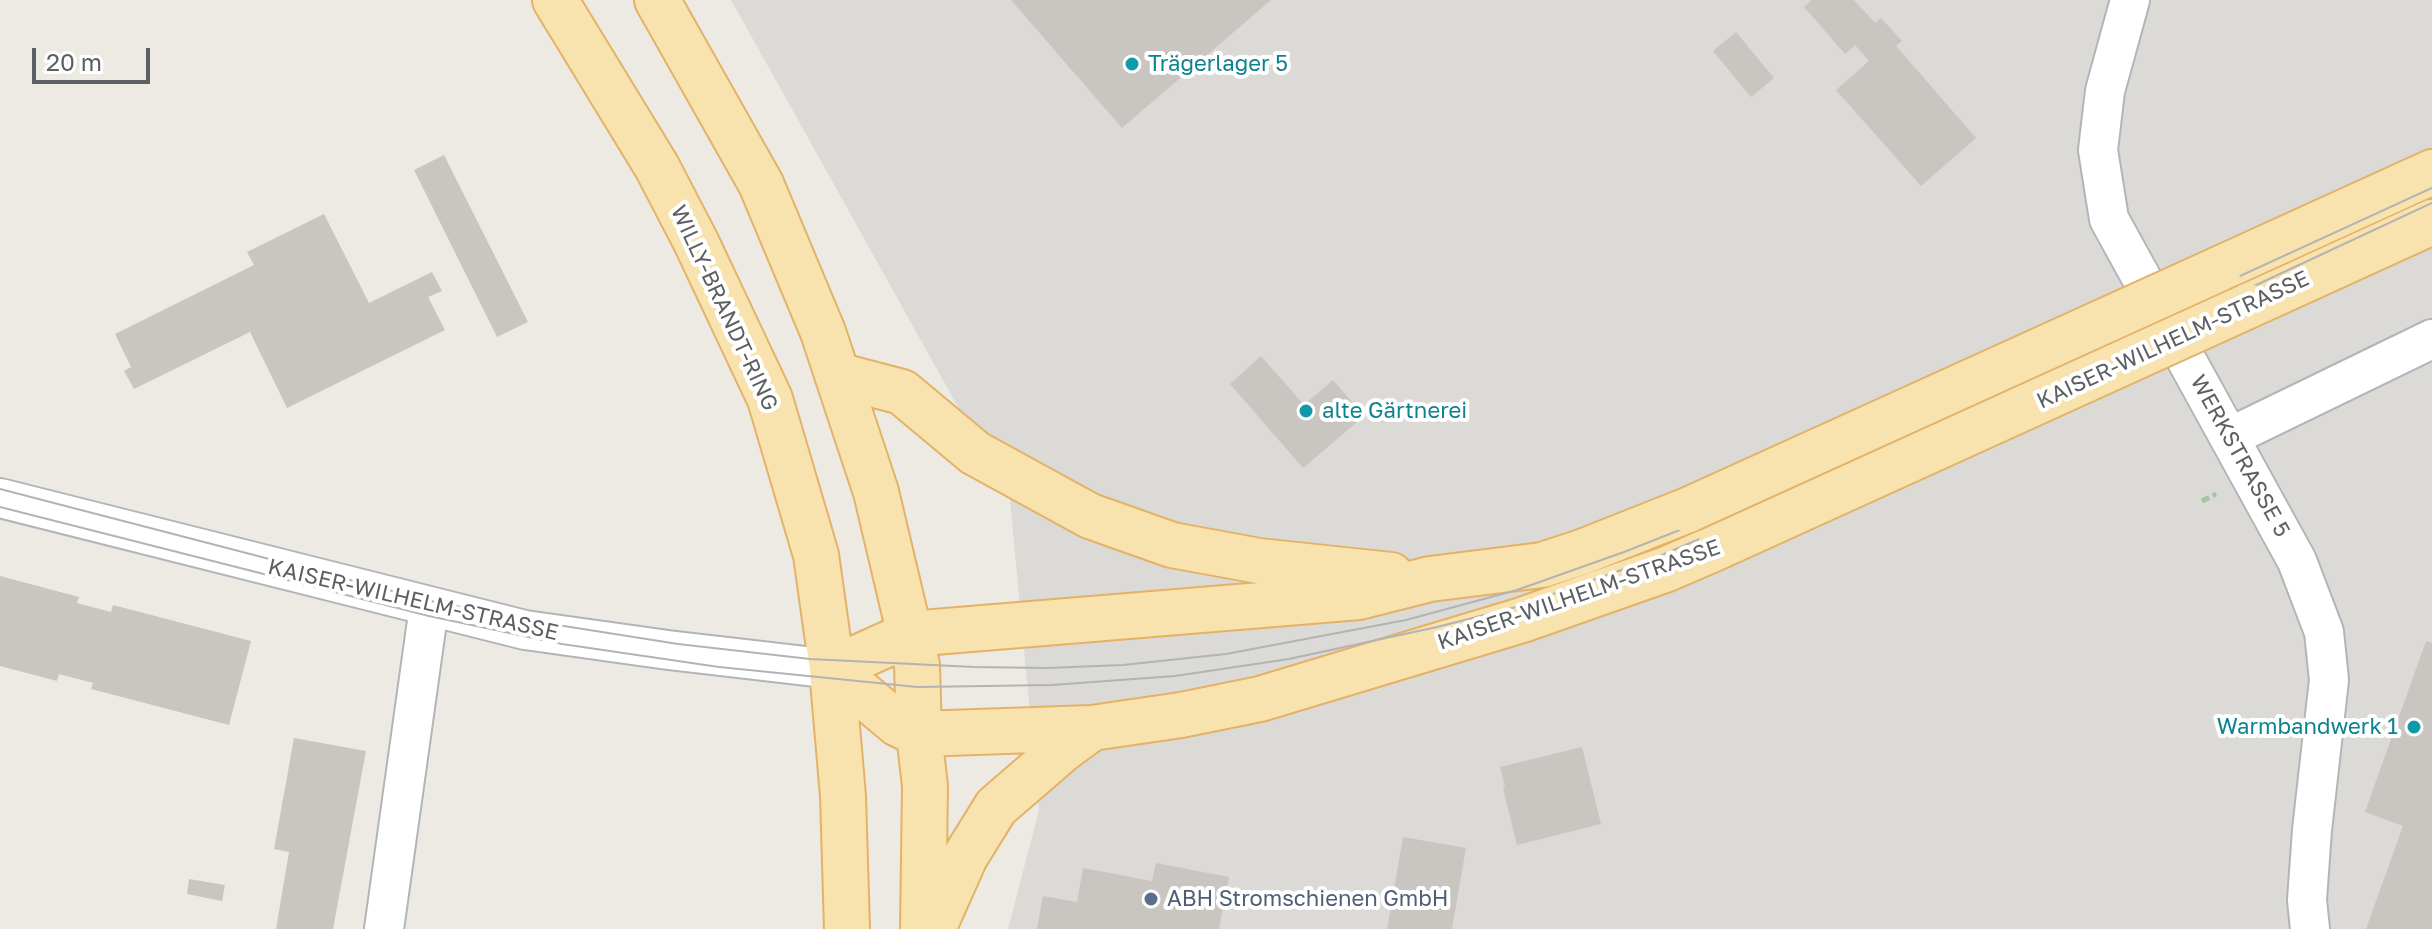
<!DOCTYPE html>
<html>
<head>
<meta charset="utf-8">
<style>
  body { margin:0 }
  #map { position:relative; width:2432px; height:929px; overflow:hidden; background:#edeae4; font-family:"Golos Text",sans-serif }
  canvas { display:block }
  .scale { position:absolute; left:32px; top:48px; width:118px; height:36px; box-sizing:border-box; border:4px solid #5c6063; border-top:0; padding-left:10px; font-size:24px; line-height:28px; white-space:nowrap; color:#5c6063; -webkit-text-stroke:6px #fff; paint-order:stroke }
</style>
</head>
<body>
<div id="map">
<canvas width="2432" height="929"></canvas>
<div class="scale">20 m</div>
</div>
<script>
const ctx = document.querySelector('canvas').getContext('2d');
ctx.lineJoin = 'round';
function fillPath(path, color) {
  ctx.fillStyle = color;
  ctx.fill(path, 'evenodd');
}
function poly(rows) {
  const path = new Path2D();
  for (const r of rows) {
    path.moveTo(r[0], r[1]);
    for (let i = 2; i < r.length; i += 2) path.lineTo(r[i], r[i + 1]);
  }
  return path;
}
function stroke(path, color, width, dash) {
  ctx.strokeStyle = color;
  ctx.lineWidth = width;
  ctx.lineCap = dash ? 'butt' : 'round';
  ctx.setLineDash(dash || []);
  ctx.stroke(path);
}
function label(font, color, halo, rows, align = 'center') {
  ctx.font = font + ' "Golos Text",sans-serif';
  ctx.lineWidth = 8;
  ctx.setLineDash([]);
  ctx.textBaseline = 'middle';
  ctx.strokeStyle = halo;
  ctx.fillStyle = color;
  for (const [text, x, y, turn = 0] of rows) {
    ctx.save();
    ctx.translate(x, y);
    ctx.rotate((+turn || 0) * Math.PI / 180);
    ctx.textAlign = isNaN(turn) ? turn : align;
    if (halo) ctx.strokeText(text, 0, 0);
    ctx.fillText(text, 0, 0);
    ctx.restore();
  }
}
const industrial = poly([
  [731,0,2432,0,2432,929,1008,929,1039,810,1010,500]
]);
const building = poly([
  [1011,0,1271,0,1122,128],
  [1811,0,1854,0,1875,23,1881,18,1902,41,1896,46,1976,138,1921,186,1836,90,1869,61,1855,45,1845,54,1804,7],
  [1736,32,1774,78,1751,97,1713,51],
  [444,155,528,322,497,337,414,170],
  [324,214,369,303,432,272,442,291,428,297,445,330,287,408,250,332,134,389,124,371,131,367,115,334,254,265,247,252],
  [1261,356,1304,405,1333,380,1364,416,1303,468,1230,384],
  [0,576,79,597,77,603,111,612,113,605,251,641,229,725,91,689,93,683,59,674,57,681,0,666],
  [2426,641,2432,643,2432,929,2366,929,2403,826,2365,812],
  [294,738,366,751,333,929,276,929,289,852,274,849],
  [1582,747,1601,824,1517,845,1503,788,1505,787,1500,767],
  [1403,837,1466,848,1452,929,1387,929],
  [1156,863,1229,877,1219,929,1037,929,1043,896,1077,902,1083,868,1152,881],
  [189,879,225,885,222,901,187,894]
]);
const path = poly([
  [2202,501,2216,494]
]);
const minor = poly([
  [2130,0,2105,91,2098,150,2109,219,2297,561,2324,632,2329,680,2312,830,2307,900,2310,929],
  [2230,437,2432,339],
  [0,498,525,630,668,650,832,669],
  [384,929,429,607]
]);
const major = poly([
  [555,0,657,167,696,242,770,399,816,555,832,669,843,796,847,929],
  [657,0,761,184,823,332,876,492,917,665,919,734,925,786,923,929],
  [2219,269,2432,172],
  [2248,306,2432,222],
  [837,375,902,392,975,453,1090,516,1172,545,1259,561,1391,575],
  [832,669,898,724,919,734,1092,728,1181,715,1260,699,1522,620,1667,569,1720,546],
  [832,669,910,634,1359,597,1430,579,1542,565,1582,552,1688,510],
  [933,929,965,857,996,807,1062,750,1092,728]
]);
const tram = poly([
  [0,489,431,601,526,620,678,644,810,659,974,667,1047,668,1123,665,1226,654,1406,620,1517,590,1624,552,1700,522,1911,427,2432,188],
  [0,507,429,616,562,644,719,667,917,687,1052,685,1175,676,1289,659,1437,627,1516,607,1650,560,1709,535,2239,293,2432,203]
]);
const majorBridge = poly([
  [1688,510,2219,269],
  [1720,546,2248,306]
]);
const markers = [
  [1132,64,8,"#0f9aa8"],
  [1306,411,8,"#0f9aa8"],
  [2414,727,8,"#0f9aa8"],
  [1151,899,8,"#5c6f8a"]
];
const cultureNames = [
  ["Trägerlager 5",1148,64],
  ["alte Gärtnerei",1322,411],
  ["Warmbandwerk 1",2398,727,"right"]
];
const streetNames = [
  ["WILLY-BRANDT-RING",724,308,65],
  ["KAISER-WILHELM-STRASSE",2173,340,-25],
  ["WERKSTRASSE 5",2240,456,61],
  ["KAISER-WILHELM-STRASSE",1579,595,-19],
  ["KAISER-WILHELM-STRASSE",413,600,13]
];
const serviceNames = [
  ["ABH Stromschienen GmbH",1167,899]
];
fillPath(industrial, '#dcdad7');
fillPath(building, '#c9c5c1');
stroke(minor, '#b2b5b8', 42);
stroke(major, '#e4b266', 48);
stroke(path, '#9ec5a4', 5, [8, 4]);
stroke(minor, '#fff', 38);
stroke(major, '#f8e3af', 44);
stroke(tram, '#b2b3b3', 2);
stroke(majorBridge, '#e4b266', 48, []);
stroke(majorBridge, '#f8e3af', 44);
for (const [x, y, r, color] of markers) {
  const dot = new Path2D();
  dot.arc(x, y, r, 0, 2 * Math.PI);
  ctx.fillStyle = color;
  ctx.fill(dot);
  stroke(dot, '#fff', 3);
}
label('22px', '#0d838f', '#fff', cultureNames, 'left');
label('22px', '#5c6063', '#fff', streetNames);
label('22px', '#4e5e75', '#fff', serviceNames, 'left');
</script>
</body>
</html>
